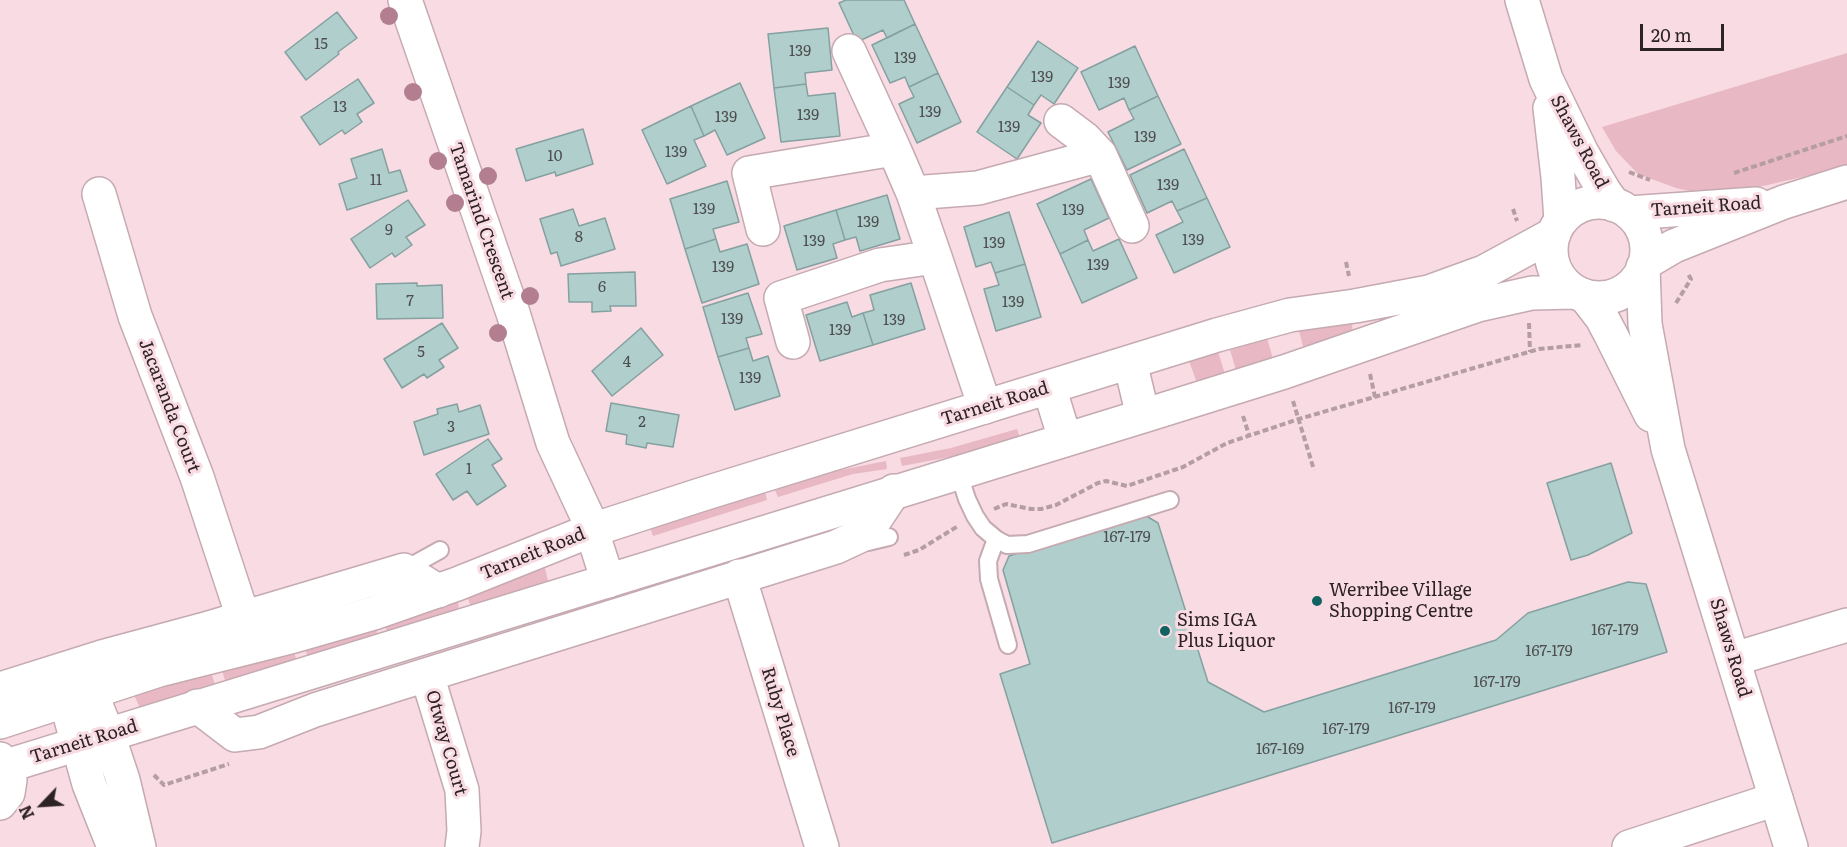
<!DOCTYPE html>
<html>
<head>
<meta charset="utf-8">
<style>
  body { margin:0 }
  #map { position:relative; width:1847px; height:847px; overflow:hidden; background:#f8dbe3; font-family:Literata,serif }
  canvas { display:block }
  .north { position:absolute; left:12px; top:775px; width:60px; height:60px; -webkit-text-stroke:4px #f8dbe3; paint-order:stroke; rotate:245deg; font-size:16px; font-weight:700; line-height:24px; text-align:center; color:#2d2325 }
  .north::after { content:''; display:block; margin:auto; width:21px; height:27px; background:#2d2325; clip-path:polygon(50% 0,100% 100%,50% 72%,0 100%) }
  .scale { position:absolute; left:1640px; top:24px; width:84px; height:27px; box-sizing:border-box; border:3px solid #2d2325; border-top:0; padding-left:8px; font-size:18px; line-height:21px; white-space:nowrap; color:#2d2325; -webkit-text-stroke:4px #f8dbe3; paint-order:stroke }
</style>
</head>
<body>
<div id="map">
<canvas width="1847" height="847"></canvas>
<div class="north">N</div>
<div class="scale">20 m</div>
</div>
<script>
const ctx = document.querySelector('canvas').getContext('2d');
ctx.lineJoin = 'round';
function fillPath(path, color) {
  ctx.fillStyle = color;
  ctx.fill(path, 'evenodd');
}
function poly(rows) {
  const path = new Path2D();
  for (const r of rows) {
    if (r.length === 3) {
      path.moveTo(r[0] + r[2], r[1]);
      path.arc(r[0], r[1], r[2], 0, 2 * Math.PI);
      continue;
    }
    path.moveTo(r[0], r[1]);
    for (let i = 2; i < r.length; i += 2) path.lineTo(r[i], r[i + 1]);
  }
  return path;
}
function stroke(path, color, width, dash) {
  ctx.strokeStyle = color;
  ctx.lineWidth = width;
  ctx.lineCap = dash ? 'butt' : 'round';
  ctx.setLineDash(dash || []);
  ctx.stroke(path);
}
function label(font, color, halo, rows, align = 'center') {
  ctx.font = font + ' Literata,serif';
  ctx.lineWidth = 6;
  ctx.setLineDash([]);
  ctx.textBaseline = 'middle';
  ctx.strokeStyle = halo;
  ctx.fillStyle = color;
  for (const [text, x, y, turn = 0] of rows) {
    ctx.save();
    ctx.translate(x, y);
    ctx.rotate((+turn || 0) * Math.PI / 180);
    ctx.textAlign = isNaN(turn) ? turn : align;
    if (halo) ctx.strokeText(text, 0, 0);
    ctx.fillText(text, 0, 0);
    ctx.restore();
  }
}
const green = poly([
  [1847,53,1847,165,1820,173,1715,197,1676,188,1638,174,1616,151,1602,127],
  [1352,323,1353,335,1304,350,1299,331,1321,326],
  [1267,338,1273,359,1236,370,1230,350],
  [1218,352,1225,374,1197,383,1189,361],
  [1017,429,1020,438,976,452,902,466,900,458,951,448],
  [886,461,887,469,853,474,778,497,774,488,816,475],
  [765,492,767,500,653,536,650,527],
  [545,568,549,585,472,608,467,597],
  [458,601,459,612,388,634,385,626],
  [376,627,378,637,309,660,305,649],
  [294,652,297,662,226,684,222,670],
  [211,672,216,688,142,712,134,695]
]);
const building = poly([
  [846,0,904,0,915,24,887,38,883,30,857,42,839,3,846,0],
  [337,12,357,38,338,52,339,54,306,80,285,52,337,12],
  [915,24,938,73,909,87,905,77,890,83,872,45,915,24],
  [828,28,832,70,805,73,806,84,774,88,768,34,828,28],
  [1038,41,1078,68,1054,104,1041,95,1034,105,1007,87,1038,41],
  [1135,46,1158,96,1129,110,1124,98,1099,110,1081,72,1135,46],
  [938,73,961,122,917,143,899,104,914,97,909,87,938,73],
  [358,79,374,103,357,114,362,122,345,134,342,130,320,145,301,117,358,79],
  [740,83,765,138,727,155,715,130,704,136,691,106,740,83],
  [806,84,808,96,835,93,840,136,781,142,774,88,806,84],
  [1007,87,1034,105,1028,115,1041,123,1017,159,977,132,1007,87],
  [1158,96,1181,144,1127,170,1108,132,1134,119,1129,110,1158,96],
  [691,106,704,136,694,140,706,166,667,184,642,130,691,106],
  [583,129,593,164,556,176,555,172,526,181,516,149,583,129],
  [382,149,389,173,400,170,407,191,347,210,339,184,357,178,351,159,382,149],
  [1184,149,1207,198,1177,211,1172,201,1147,213,1130,175,1184,149],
  [1091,179,1109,218,1084,230,1088,240,1060,254,1037,204,1091,179],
  [727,181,739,222,713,229,716,239,685,249,670,199,727,181],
  [887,195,900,239,860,251,856,237,845,240,836,210,887,195],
  [1207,198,1230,247,1174,273,1156,235,1183,222,1177,211,1207,198],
  [408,200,425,225,406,237,412,245,395,257,392,253,370,268,351,239,408,200],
  [573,209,579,226,605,218,615,249,561,266,557,252,551,254,540,219,573,209],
  [836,210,845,240,833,244,837,258,797,270,784,226,836,210],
  [1009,212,1025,264,995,273,991,262,976,267,964,227,1009,212],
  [716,239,720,252,747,244,759,284,702,303,685,249,716,239],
  [1119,239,1137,278,1082,303,1060,254,1088,240,1093,251,1119,239],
  [1025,264,1041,317,996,331,984,289,999,285,995,273,1025,264],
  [635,272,636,306,610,306,611,311,592,312,592,302,569,302,568,274,635,272],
  [417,283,417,286,442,285,443,318,377,319,376,284,417,283],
  [911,283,925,329,873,345,863,313,874,310,870,295,911,283],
  [748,293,762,334,746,338,749,348,718,357,703,307,748,293],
  [847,302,852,317,863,313,873,345,820,361,806,315,847,302],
  [442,323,458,348,439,360,444,367,427,378,424,374,402,388,384,359,442,323],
  [641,328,663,355,612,396,592,371,641,328],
  [749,348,753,361,768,356,780,396,735,410,718,357,749,348],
  [611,403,679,415,673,447,647,443,646,448,626,444,627,435,606,431,611,403],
  [457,404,459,412,480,405,489,434,424,455,414,422,438,414,437,409,457,404],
  [488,439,502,459,492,465,506,486,477,505,467,491,453,500,436,474,488,439],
  [1611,463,1632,533,1588,555,1571,560,1547,483,1611,463],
  [1143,514,1158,523,1208,682,1264,712,1496,640,1528,613,1628,582,1646,584,1667,652,1052,843,1000,674,1030,664,1003,570,1009,556,1143,514]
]);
const path = poly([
  [1629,172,1650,180],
  [1734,173,1847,136],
  [1513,209,1517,221],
  [1346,262,1349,276],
  [1676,303,1691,279,1688,274],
  [1529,323,1530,352],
  [1370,374,1375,397],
  [1293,401,1314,470],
  [1243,416,1249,435],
  [994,509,1006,504,1031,509,1041,509,1056,505,1098,483,1106,481,1127,486,1183,467,1227,443,1299,419,1539,349,1582,345],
  [904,555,919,550,958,526],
  [154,775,164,785,229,764]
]);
const service = poly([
  [958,471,967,499,975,516,983,528,996,539,1007,545,1028,544,1170,500],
  [861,539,868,542,889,537],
  [996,539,988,561,989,579,1008,645],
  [404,570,440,550]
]);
const minor = poly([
  [405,0,513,313,553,443,587,516,608,581],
  [849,51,894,149],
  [1061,121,1085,139,1100,155],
  [99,194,135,316,197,477,243,617],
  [763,229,749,173,894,149,913,193],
  [935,257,913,193,978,188,1100,155,1132,226],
  [793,342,781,298,880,265,935,257,985,407],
  [739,576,822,847],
  [1734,659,1847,625],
  [427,675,462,790,464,831,462,847],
  [0,689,102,657,202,630,404,570,438,591],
  [91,693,108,735,123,780,139,847],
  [66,701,89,784,114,847],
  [197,706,235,735,259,732,315,710,394,685,836,547,866,533,894,491],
  [0,759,5,766,10,780,8,793,0,803],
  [1629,847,1776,799]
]);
const tertiary = poly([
  [1522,0,1546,79,1582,153,1604,191,1614,205],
  [1550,108,1558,177,1561,220],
  [1643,267,1645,324,1668,449,1791,847],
  [1585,296,1602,318,1611,335,1651,415]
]);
const secondary = poly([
  [1599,250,48],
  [1629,213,1756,204],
  [1645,263,1674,246,1784,202,1847,182],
  [1130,362,1143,416],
  [1049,387,1065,439],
  [0,722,159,670,294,636,374,613,457,584,592,530,703,494,1217,335,1290,315,1355,306,1429,292,1484,272,1554,234],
  [0,768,1143,416,1284,372,1478,305,1532,293,1575,292]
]);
const trees = [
  [389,16],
  [413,92],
  [438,161],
  [488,176],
  [455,203],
  [530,296],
  [498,333]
];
const markers = [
  [1317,601,6,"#126261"],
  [1165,631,6,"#126261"]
];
const numberNames = [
  ["15",321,45],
  ["139",800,52],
  ["139",905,59],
  ["139",1042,78],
  ["139",1119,84],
  ["13",340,108],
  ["139",930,113],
  ["139",808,116],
  ["139",726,118],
  ["139",1009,128],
  ["139",1145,138],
  ["139",676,153],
  ["10",555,157],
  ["11",376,181],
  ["139",1168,186],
  ["139",704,210],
  ["139",1073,211],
  ["139",868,223],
  ["9",389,231],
  ["8",579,238],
  ["139",1193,241],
  ["139",814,242],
  ["139",994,244],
  ["139",1098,266],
  ["139",723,268],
  ["6",602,288],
  ["7",410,302],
  ["139",1013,303],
  ["139",732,320],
  ["139",894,321],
  ["139",840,331],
  ["5",421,353],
  ["4",627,363],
  ["139",750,379],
  ["2",642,423],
  ["3",451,428],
  ["1",469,470],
  ["167-179",1127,538],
  ["167-179",1615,631],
  ["167-179",1549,652],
  ["167-179",1497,683],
  ["167-179",1412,709],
  ["167-179",1346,730],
  ["167-169",1280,750]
];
const streetNames = [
  ["Shaws Road",1579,142,62],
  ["Tarneit Road",1706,207,-4],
  ["Tamarind Crescent",481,221,71],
  ["Tarneit Road",995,404,-17],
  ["Jacaranda Court",169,406,69],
  ["Tarneit Road",533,554,-22],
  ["Shaws Road",1730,648,73],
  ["Ruby Place",780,712,73],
  ["Tarneit Road",84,742,-17],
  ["Otway Court",446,743,74]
];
const poiNames = [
  ["Werribee Village",1329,591],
  ["Shopping Centre",1329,612],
  ["Sims IGA",1177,621],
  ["Plus Liquor",1177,642]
];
fillPath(green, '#e8b8c5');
fillPath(building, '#afcecc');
stroke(building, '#84a1a0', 1.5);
stroke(service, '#c5aab1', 20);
stroke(minor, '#c5aab1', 36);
stroke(tertiary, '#c5aab1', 36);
stroke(secondary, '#c5aab1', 36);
stroke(path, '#b49da3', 4, [6, 3]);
stroke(service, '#fff', 16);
stroke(minor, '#fff', 33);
stroke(tertiary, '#fff', 33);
stroke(secondary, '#fff', 33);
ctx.fillStyle = '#b37f90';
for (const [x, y] of trees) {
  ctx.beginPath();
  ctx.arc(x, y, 9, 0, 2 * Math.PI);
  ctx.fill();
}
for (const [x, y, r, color] of markers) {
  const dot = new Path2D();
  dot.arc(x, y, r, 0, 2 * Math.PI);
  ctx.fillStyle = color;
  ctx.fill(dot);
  stroke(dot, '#f8dbe3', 2);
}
label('15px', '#4e4e4f', null, numberNames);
label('18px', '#2d2325', '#f8dbe3', streetNames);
label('18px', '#2d2325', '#f8dbe3', poiNames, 'left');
</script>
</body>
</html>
